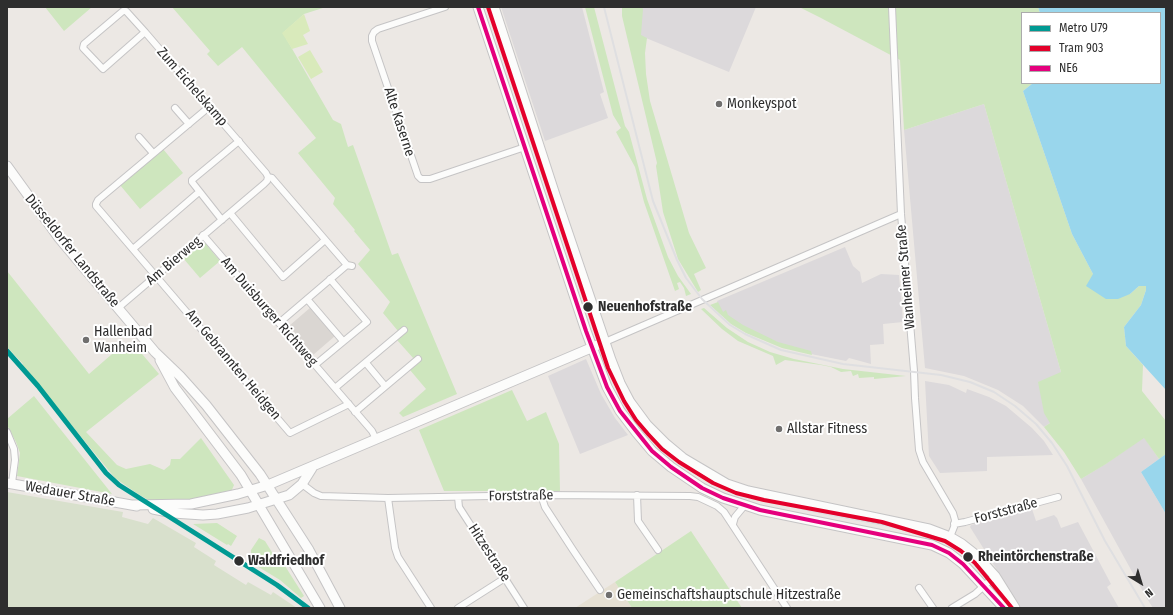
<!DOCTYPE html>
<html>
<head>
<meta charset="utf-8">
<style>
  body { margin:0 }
  #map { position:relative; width:1173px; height:615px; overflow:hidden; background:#ece8e4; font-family:"Fira Sans Condensed",sans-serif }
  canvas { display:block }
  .frame { position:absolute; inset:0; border:8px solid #2e2e2e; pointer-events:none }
  .legend { position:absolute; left:1021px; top:12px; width:140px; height:72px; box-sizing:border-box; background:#fff; border:1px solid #ababab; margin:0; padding:5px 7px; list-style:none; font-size:12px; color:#2e2e2e }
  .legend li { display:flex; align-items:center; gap:8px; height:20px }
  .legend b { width:20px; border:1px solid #ababab }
  .north { position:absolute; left:1121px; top:563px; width:40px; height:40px; -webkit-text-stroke:3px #fff; paint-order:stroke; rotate:142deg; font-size:11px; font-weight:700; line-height:16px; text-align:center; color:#2e2e2e }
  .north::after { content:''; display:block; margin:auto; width:14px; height:18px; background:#2e2e2e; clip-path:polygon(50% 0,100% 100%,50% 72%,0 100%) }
</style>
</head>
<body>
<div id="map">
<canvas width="1173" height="615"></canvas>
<div class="frame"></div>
<ul class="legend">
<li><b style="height:5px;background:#009a93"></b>Metro U79</li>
<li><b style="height:5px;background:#e4002b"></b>Tram 903</li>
<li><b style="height:5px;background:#e5007d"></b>NE6</li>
</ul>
<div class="north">N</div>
</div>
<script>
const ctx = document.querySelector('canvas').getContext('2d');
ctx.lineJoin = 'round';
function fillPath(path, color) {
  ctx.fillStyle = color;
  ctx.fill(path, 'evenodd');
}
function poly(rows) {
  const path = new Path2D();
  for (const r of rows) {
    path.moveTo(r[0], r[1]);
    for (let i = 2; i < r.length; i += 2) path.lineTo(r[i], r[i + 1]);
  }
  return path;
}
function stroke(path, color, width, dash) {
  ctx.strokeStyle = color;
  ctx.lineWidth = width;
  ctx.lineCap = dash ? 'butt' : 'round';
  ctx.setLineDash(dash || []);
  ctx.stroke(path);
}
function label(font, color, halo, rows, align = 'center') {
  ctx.font = font + ' "Fira Sans Condensed",sans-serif';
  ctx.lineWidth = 4;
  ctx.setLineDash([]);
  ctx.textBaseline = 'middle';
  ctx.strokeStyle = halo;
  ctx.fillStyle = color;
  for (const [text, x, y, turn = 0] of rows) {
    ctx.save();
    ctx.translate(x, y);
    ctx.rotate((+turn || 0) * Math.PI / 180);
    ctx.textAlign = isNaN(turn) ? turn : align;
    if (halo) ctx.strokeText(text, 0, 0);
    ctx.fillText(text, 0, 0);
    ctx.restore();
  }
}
const industrial = poly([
  [501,7,582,7,604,92,600,94,608,118,545,141],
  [622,7,756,7,729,72,641,36],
  [984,104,1061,372,1050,423,1044,427,1023,406,998,390,964,376,925,368,904,130],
  [845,247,853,266,860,272,862,283,881,274,899,275,903,322,883,324,884,344,870,345,871,364,849,358,846,361,811,354,811,352,786,346,748,329,722,313,717,301],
  [586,359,601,394,615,418,628,435,580,454,548,376],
  [925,381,949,385,966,393,967,389,989,397,1006,406,1032,428,1044,441,1053,455,987,457,987,471,940,473,929,456],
  [1144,437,1159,459,1141,472,1166,514,1166,608,1153,608,1146,597,1081,479,1107,463],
  [1032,509,1036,521,1054,515,1057,518,1061,528,1078,522,1111,584,1107,587,1119,608,1021,608,970,527,971,525]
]);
const education = poly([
  [615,582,632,608,575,608]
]);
const green = poly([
  [45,7,92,7,64,31],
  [172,7,326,7,304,14,283,33,333,120,341,124,348,147,353,145,392,255,398,253,457,394,403,417,399,413,426,389,410,370,414,359,397,340,398,331,383,313,390,302,358,264,370,250,354,231,355,230,333,204,335,198,298,153,316,138,242,47,218,66,207,54,210,51],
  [585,7,594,7,625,126,629,132,647,199,668,257,678,276,691,294,686,296,684,288,680,282,677,283,679,289,675,291,644,202,635,167,616,132,621,128,613,115],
  [622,7,642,7,643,9,641,35,647,38,645,53,646,74,650,101,689,233,706,268,694,274,701,290,698,292,678,259,663,212,656,166,657,163,622,16],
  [799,7,1038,7,1040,13,1022,13,1022,83,1033,83,1023,91,1072,234,1093,274,1130,294,1139,286,1146,285,1146,290,1141,305,1124,327,1126,346,1143,365,1142,391,1166,421,1166,454,1159,459,1144,438,1106,464,1081,479,1064,452,1044,427,1050,423,1044,413,1038,382,1061,372,984,104,904,130,900,60,821,18],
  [163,149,183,173,140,209,120,185],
  [201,242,205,243,220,261,200,278,183,258],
  [7,271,89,374,119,348,125,345,137,348,159,374,86,432,117,465,126,469,150,464,164,470,170,465,171,459,180,459,201,438,234,485,231,492,182,501,152,502,138,494,115,478,22,365,23,364,7,347],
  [718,302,723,312,726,310,728,315,743,325,778,342,811,351,812,355,782,348,746,333,731,324,710,305],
  [704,308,727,328,748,342,770,352,794,359,843,369,906,376,874,379,874,377,859,378,858,374,853,376,851,371,841,372,831,367,821,365,785,360,776,365,773,356,738,341,722,329,701,309],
  [512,390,527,421,546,412,559,444,560,491,444,491,419,430],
  [34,396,112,494,17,476,20,453,16,442,7,425,7,419],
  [217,523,237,536,231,546,228,544,227,545,193,524],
  [691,531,742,608,632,608,615,582],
  [259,538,265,541,278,562,285,566,304,596,301,598,280,580,257,566,259,563,247,556,251,553,251,550]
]);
const cemetery = poly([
  [7,492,123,512,122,517,148,524,153,518,196,543,194,547,216,561,214,565,246,585,248,582,271,595,273,592,297,608,7,608]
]);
const pitch = poly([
  [304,14,310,31,303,35,308,44,292,49,282,33],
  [310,50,323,72,311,79,298,57]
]);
const plaza = poly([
  [311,307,335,336,313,355,289,326]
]);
const water = poly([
  [1038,7,1166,7,1166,390,1126,346,1124,327,1141,305,1146,290,1146,286,1139,286,1130,294,1118,299,1106,299,1086,286,1093,274,1072,234,1023,91,1033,83,1160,83,1160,13,1040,13],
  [1166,454,1166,514,1141,472]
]);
const street = poly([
  [445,7,378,29,374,32,372,36,372,41,418,176,421,179,430,179,525,147],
  [892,7,901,214,914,371,915,398,919,450,923,462,953,513,955,520,954,527,950,537],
  [145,32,103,69,83,48,84,44,123,11,126,11,145,32,181,74,209,107,266,173,268,177,272,178,347,265,352,266],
  [209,107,98,200,96,204,96,206,290,433,349,404],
  [175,108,189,124],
  [139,137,153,153],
  [230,213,283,277,325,240],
  [222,220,192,182,192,180,239,141],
  [203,235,372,431,376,439],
  [133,249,199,192],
  [307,299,343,341],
  [118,308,264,184,267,181,268,177],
  [279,323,347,265],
  [605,342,901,214],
  [366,363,385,386],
  [315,365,367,322,330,279],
  [335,388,404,330],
  [355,412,418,359],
  [7,432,14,449,15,460,12,483],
  [302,484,314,493,321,496,388,498,541,495,690,496,698,497,717,506,724,512,787,608],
  [541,495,545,507,573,550,600,590],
  [637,495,638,521,658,550],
  [458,497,459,507,524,608],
  [388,498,395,548,398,557,431,608],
  [733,524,735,517,745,505],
  [954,524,965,522,1058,497],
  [919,588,933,608],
  [458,608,505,578],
  [952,608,975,594,995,576]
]);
const secondary = poly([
  [478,7,586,331,607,387,620,411,636,432,652,451,671,467,702,488,723,498,745,505,760,510,932,545,949,553,963,564,1004,608],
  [494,7,555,195,611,360,620,383,630,402,647,425,665,443,683,458,727,484,748,491,929,529,950,537,962,544,976,555,995,576,1015,608],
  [7,166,59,238,85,269,155,352,180,376,206,405,260,474,309,550,340,608],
  [160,360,175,388,241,475,320,608],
  [7,483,137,506],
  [132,505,191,504,238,494,268,485,605,342],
  [153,509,173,513,203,515,217,514,248,508,289,495,302,484,312,468]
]);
const tram = poly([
  [781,503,809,511,917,532]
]);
const rail = poly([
  [604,7,653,201,677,260,686,278,702,299,730,325,745,334,781,350,843,364,941,375,970,382,994,392,1015,406,1036,424,1052,443,1067,466,1105,541,1145,608]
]);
const bus1 = poly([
  [478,7,586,331,607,387,620,411,652,451,671,467,702,488,723,498,760,510,932,545,949,553,963,564,1004,608]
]);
const tram1 = poly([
  [488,7,608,368,624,401,636,420,648,434,662,449,679,462,713,483,736,493,764,500,882,522,945,541,961,551,975,563,1012,608]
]);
const metro1 = poly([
  [7,351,38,386,106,473,119,485,277,585,308,608]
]);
const markers = [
  [719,104,4,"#706f6e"],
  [588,307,5.5,"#2e2e2e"],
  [86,340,4,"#706f6e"],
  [779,429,4,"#706f6e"],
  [968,557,5.5,"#2e2e2e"],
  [239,561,5.5,"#2e2e2e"],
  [609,595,4,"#706f6e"]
];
const streetNames = [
  ["Zum Eichelskamp",192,87,49],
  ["Alte Kaserne",399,122,72],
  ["Düsseldorfer Landstraße",72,251,51],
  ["Am Bierweg",174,261,-40],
  ["Wanheimer Straße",906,277,-95],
  ["Am Duisburger Richtweg",269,312,49],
  ["Am Gebrannten Heidgen",233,365,50],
  ["Wedauer Straße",70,494,10],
  ["Forststraße",521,496,-1],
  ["Forststraße",1006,511,-15],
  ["Hitzestraße",489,553,57]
];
const poiNames = [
  ["Monkeyspot",727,104],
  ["Hallenbad",94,332],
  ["Wanheim",94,348],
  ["Allstar Fitness",787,429],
  ["Gemeinschaftshauptschule Hitzestraße",617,595]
];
const stopNames = [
  ["Neuenhofstraße",598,307],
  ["Rheintörchenstraße",978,557],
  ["Waldfriedhof",248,561]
];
fillPath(industrial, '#dcd9db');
fillPath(education, '#e6e0d3');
fillPath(green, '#cee6be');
fillPath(cemetery, '#d8e0cc');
fillPath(pitch, '#d9eabb');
fillPath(plaza, '#dad6d2');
fillPath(water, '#99d6ec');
stroke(street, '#c5c4c5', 8);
stroke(secondary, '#c5c4c5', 11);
stroke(street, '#fcfcfb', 6);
stroke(secondary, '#fcfcfb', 9);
stroke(tram, '#dfdfe1', 1);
stroke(rail, '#dfdfe1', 2);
stroke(bus1, '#e5007d', 4);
stroke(tram1, '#e4002b', 4);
stroke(metro1, '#009a93', 5);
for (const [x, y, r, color] of markers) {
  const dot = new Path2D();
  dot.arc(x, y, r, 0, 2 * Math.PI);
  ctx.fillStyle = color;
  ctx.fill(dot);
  stroke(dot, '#fff', 1.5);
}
label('14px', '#2e2e2e', '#fff', streetNames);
label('14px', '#2e2e2e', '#fff', poiNames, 'left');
label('bold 14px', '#2e2e2e', '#fff', stopNames, 'left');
</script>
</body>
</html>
